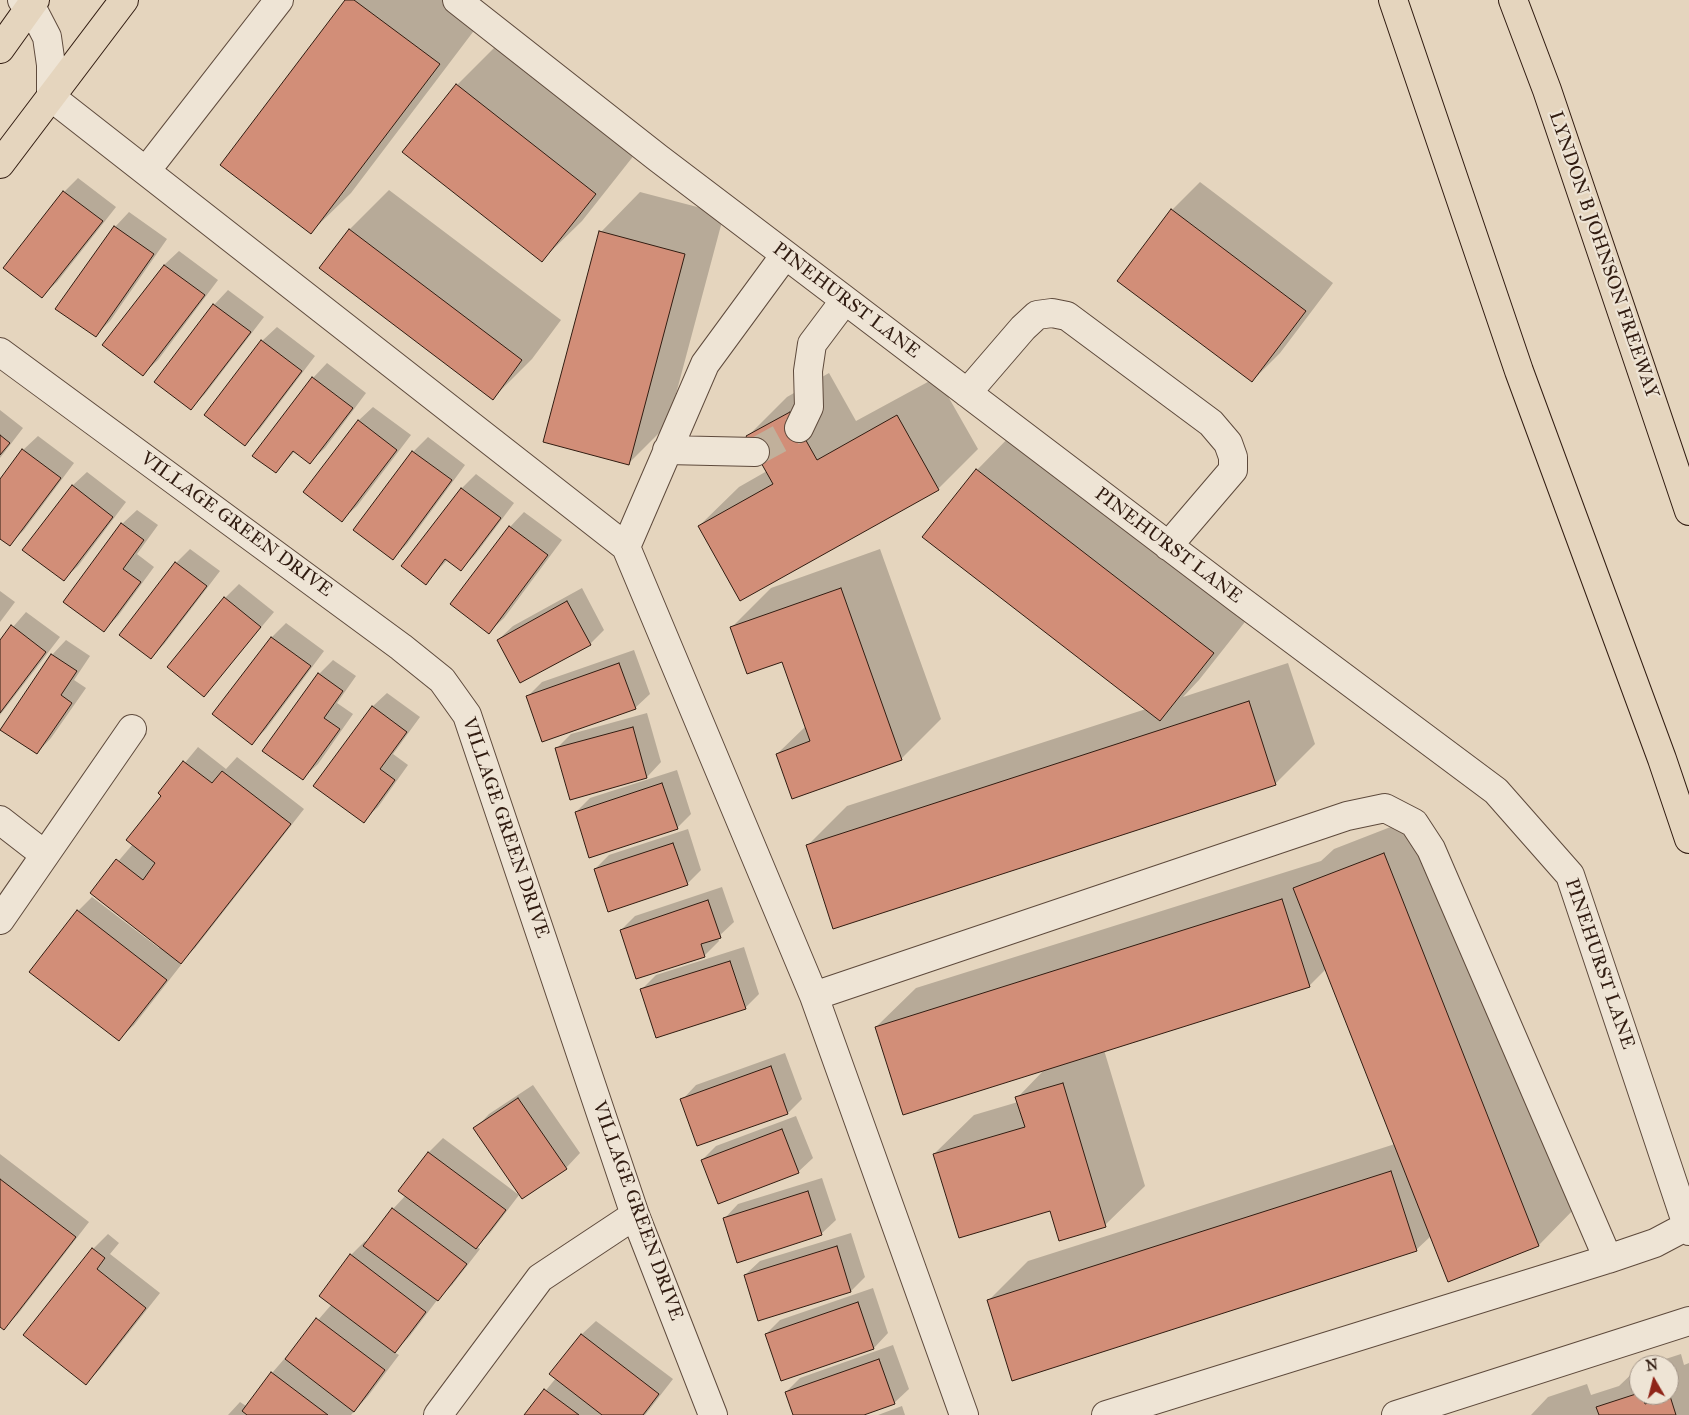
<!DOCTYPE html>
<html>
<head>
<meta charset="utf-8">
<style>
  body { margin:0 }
  #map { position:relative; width:1689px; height:1415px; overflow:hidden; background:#e5d5be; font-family:"IM FELL Great Primer",serif }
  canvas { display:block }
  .north { position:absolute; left:1629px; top:1355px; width:50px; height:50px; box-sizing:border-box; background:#eee4d5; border:1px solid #a29487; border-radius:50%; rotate:352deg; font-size:14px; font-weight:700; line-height:20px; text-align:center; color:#311c11 }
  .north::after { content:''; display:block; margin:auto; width:18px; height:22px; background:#8f2418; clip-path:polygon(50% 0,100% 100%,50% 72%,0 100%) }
</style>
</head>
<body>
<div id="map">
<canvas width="1689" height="1415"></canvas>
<div class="north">N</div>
</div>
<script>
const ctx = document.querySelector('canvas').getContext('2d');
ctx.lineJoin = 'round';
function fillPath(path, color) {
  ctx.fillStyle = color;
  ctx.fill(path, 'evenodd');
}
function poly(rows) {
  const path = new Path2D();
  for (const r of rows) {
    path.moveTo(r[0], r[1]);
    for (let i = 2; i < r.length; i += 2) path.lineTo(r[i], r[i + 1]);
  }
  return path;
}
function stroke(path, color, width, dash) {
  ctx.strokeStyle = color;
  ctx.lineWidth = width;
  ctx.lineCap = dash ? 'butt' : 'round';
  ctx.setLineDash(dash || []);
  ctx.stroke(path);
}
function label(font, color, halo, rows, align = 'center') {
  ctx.font = font + ' "IM FELL Great Primer",serif';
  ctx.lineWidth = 4.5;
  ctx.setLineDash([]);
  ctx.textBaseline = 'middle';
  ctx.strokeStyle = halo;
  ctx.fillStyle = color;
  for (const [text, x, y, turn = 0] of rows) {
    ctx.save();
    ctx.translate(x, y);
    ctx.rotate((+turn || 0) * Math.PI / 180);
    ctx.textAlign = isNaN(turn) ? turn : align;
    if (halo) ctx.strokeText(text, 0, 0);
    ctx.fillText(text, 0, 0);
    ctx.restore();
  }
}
const shadow = poly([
  [347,0,447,0,479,24,351,193,311,232],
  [496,46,635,154,582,221,542,260,457,85],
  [78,178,116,207,57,282,42,296,64,192],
  [1200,182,1333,283,1280,353,1252,381,1172,210],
  [389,190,561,320,532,359,493,398,349,230],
  [640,192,724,214,668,424,628,464,601,232],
  [129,212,167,239,110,321,96,335,115,227],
  [179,251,218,280,158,360,143,374,104,345,164,265],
  [228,290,264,317,205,394,191,408,156,382,214,305],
  [277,327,315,356,259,430,245,444,206,415,262,341],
  [327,363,366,393,325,448,310,462,295,451,276,472,313,378],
  [829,373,856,421,937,377,978,449,938,489,699,526,739,487,767,471,748,436,787,397],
  [373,407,411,435,357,506,342,520,358,421],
  [0,410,23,428,0,458],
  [1016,430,1252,613,1199,680,1183,697,1288,663,1315,744,1276,783,834,927,808,845,847,806,1146,709,977,470],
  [38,436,74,463,24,530,10,544,0,537,0,481,23,450],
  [428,437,465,465,407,544,393,558,355,530,413,452],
  [87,472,126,502,78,566,63,580,72,486],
  [476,474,514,503,475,555,461,569,448,559,426,583,403,566,462,488],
  [137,510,158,525,137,554,154,567,118,616,104,630,122,524],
  [524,512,562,540,504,618,489,632,452,604,510,527],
  [190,549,220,571,165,643,151,658,176,563],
  [880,549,941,719,901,759,777,754,806,726,782,660,732,627,771,588],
  [239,584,274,612,204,695,225,598],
  [582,588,604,630,590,644,498,640,513,626],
  [0,591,15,602,0,622],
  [26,612,60,637,0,715,0,642],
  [286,623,324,651,266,729,252,743,214,714,272,637],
  [66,640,90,656,74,680,86,688,51,738,37,753,52,655],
  [634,650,650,694,635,708,527,697,542,682],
  [333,660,356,676,337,703,353,714,318,764,303,778,319,674],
  [387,693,420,717,393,754,408,765,378,807,363,821,372,707],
  [647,713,661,762,647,777,571,798,556,749,571,734],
  [198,747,226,769,237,757,304,809,195,948,179,963,181,965,134,1025,119,1039,78,911,92,897,159,948,161,946,92,892,133,844,163,795,160,793],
  [677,770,691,814,677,828,576,812,590,798],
  [1424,814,1578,1205,1539,1245,1448,1280,1431,1236,1416,1250,988,1301,1028,1261,1395,1144,1326,969,1309,986,1104,1050,1145,1186,1105,1225,1050,1209,934,1154,974,1115,1018,1102,1017,1098,1046,1068,876,1027,916,988,1321,861,1334,849],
  [688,829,701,870,687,884,595,869,609,855],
  [722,887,734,922,718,937,719,941,704,956,621,930,635,916],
  [744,947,759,994,745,1008,642,989,656,975],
  [785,1053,802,1099,788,1113,682,1100,696,1085],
  [533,1085,580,1153,566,1168,522,1198,475,1129,489,1114],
  [796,1116,813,1158,798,1172,702,1160,716,1146],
  [443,1138,519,1195,490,1233,477,1247,480,1249,452,1285,438,1299,409,1337,394,1352,399,1355,368,1396,351,1415,228,1415,240,1402,246,1406,272,1373,332,1304,351,1255,365,1241,367,1243,393,1209,406,1195,400,1190,429,1152],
  [0,1154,89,1222,18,1314,4,1328,0,1325],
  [822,1178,836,1220,821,1234,724,1219,738,1204],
  [851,1233,865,1277,851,1291,745,1275,760,1261],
  [108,1234,119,1243,110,1254,160,1293,100,1369,86,1383,25,1335,93,1249],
  [873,1288,888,1333,874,1348,782,1379,766,1334,780,1320],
  [596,1321,673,1379,645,1415,526,1415,556,1378,581,1335],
  [893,1345,909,1389,894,1403,860,1415,794,1415,786,1392,800,1378],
  [1681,1354,1684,1365,1689,1363,1689,1415,1531,1415,1548,1397,1587,1384,1591,1395,1619,1386,1639,1367,1639,1395,1669,1395,1669,1365,1647,1365],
  [902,1406,905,1415,878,1415]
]);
const building = poly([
  [345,0,354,0,440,64,311,234,220,165,345,0],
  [456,84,596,194,542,262,402,152,456,84],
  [63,191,103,221,42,298,3,268,63,191],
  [1171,209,1306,311,1252,382,1117,281,1171,209],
  [114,226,154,254,96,337,55,309,114,226],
  [349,229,522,360,493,400,319,268,349,229],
  [599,231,685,254,629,465,543,442,599,231],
  [164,265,205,295,143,376,102,345,164,265],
  [213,304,251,332,191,410,154,382,213,304],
  [261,340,302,371,245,446,204,415,261,340],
  [312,377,353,408,310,464,293,451,276,473,252,456,312,377],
  [790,412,817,460,897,415,939,490,740,601,698,526,773,484,746,436,790,412],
  [358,420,397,450,342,522,303,492,358,420],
  [0,435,10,443,0,455,0,435],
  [22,449,61,478,10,546,0,539,0,479,22,449],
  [412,451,452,480,393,560,353,530,412,451],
  [976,469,1214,653,1160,721,922,537,976,469],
  [72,485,113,517,64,581,22,550,72,485],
  [461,488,501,518,461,571,445,559,426,585,401,566,461,488],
  [121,523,144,540,123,569,141,582,104,632,63,602,121,523],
  [509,526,548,555,489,634,450,604,509,526],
  [175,562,207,586,151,659,119,635,175,562],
  [841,588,902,760,792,799,776,754,810,741,782,662,747,674,730,627,841,588],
  [224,597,261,627,204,697,167,667,224,597],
  [567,601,591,645,520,683,497,640,567,601],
  [11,625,46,652,0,713,0,640,11,625],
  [271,637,311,666,252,745,212,714,271,637],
  [51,654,77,671,61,695,72,703,37,754,0,730,51,654],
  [619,663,636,709,542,742,526,696,619,663],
  [318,673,343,691,324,718,340,729,303,780,262,751,318,673],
  [1249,701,1276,785,833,929,806,845,1249,701],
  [372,706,407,732,380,769,395,780,364,823,313,786,372,706],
  [633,727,647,778,570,800,555,748,633,727],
  [183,761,212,783,222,771,291,824,181,964,90,893,116,859,143,880,155,863,126,840,161,796,158,793,183,761],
  [662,783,678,829,589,858,575,812,662,783],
  [673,843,688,885,608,912,594,869,673,843],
  [1384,853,1539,1246,1448,1282,1293,888,1384,853],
  [1282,899,1310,987,903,1115,875,1027,1282,899],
  [708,900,721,938,701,944,705,957,636,979,620,930,708,900],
  [77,910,167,980,119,1041,29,972,77,910],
  [730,961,746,1009,656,1038,640,989,730,961],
  [771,1066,788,1114,697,1146,680,1099,771,1066],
  [1063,1083,1106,1227,1059,1241,1050,1211,959,1238,933,1154,1025,1127,1015,1097,1063,1083],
  [518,1098,567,1169,522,1199,473,1128,518,1098],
  [782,1129,799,1173,718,1204,701,1160,782,1129],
  [428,1152,506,1210,476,1249,398,1191,428,1152],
  [1391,1171,1417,1251,1012,1381,987,1300,1391,1171],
  [0,1179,76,1237,4,1330,0,1327,0,1179],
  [808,1191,822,1235,737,1263,723,1218,808,1191],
  [392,1208,467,1264,438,1301,363,1246,392,1208],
  [837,1246,851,1292,758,1321,744,1275,837,1246],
  [92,1248,105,1258,97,1269,146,1308,86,1385,23,1335,92,1248],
  [350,1254,426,1312,395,1353,319,1296,350,1254],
  [858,1302,874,1349,781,1381,765,1334,858,1302],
  [316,1318,385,1370,354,1412,285,1359,316,1318],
  [581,1334,659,1394,643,1415,602,1415,549,1374,581,1334],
  [879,1359,895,1404,864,1415,793,1415,785,1392,879,1359],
  [271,1372,328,1415,247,1415,242,1411,271,1372],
  [544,1389,579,1415,524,1415,544,1389],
  [1639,1393,1642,1395,1645,1404,1670,1396,1676,1415,1599,1415,1596,1407,1639,1393]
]);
const minorTunnel = poly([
  [755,452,799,428]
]);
const minor = poly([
  [22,0,31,6,47,37,51,65,51,97,626,547,814,996,964,1415],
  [457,0,658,158,1240,600,1496,791,1570,875,1689,1231],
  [146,171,279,0],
  [0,352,401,647,442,680,467,715,635,1215,713,1415],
  [967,393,1023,328,1037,315,1052,313,1067,316,1211,423,1228,443,1233,457,1233,470,1168,546],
  [799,428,809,407,808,371,812,344,845,300],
  [667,450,755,452],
  [626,547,705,364,785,255],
  [0,820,45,855],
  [0,920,132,729],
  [814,996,1347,816,1385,808,1414,823,1431,849,1608,1259],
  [438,1415,540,1278,635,1215],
  [1106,1415,1608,1259,1655,1243,1687,1226],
  [1396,1415,1689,1321]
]);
const major = poly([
  [0,49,35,0],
  [0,164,124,0]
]);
const highway = poly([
  [1393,0,1519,371,1662,759,1689,839],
  [1513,0,1547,90,1689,511]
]);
const streetNames = [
  ["LYNDON B JOHNSON FREEWAY",1603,255,71],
  ["PINEHURST LANE",846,301,37],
  ["VILLAGE GREEN DRIVE",236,525,36],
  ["PINEHURST LANE",1168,546,37],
  ["VILLAGE GREEN DRIVE",505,828,71],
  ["PINEHURST LANE",1599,964,71],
  ["VILLAGE GREEN DRIVE",637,1211,70]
];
fillPath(shadow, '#0003');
fillPath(building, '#d28e78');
stroke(building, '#311c11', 1);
stroke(minorTunnel, '#c1b09b', 28, [28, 14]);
stroke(minor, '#5e4a3c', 30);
stroke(major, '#311c11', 30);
stroke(highway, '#311c11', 30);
stroke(minor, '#eee4d5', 28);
stroke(major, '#e5d5be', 28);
stroke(highway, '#e5d5be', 28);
label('19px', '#311c11', '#eee4d5', streetNames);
</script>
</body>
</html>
